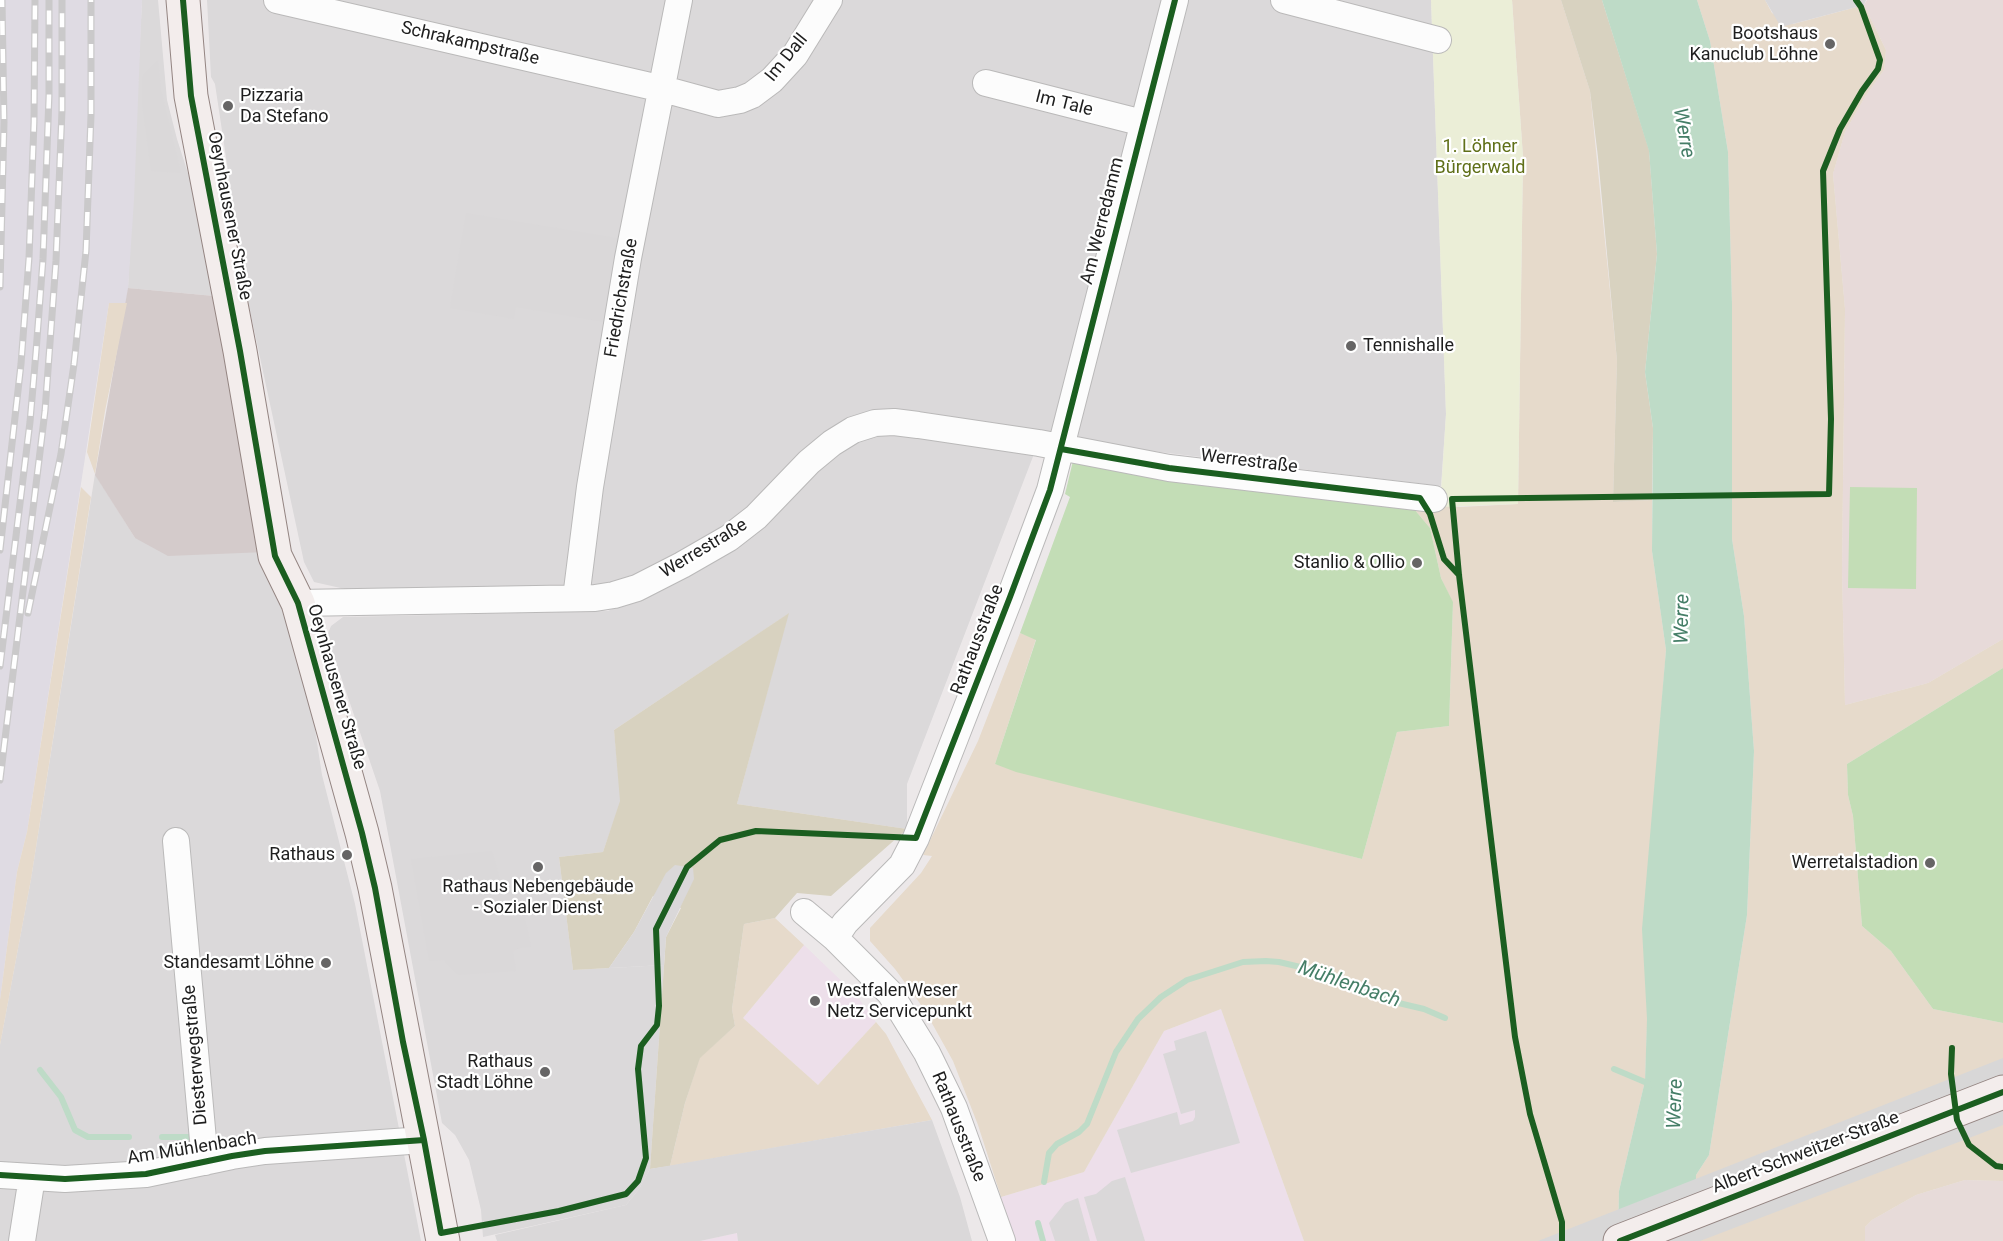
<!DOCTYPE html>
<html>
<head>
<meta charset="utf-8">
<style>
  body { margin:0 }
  canvas { display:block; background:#ece8e9 }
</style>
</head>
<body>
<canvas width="2003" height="1241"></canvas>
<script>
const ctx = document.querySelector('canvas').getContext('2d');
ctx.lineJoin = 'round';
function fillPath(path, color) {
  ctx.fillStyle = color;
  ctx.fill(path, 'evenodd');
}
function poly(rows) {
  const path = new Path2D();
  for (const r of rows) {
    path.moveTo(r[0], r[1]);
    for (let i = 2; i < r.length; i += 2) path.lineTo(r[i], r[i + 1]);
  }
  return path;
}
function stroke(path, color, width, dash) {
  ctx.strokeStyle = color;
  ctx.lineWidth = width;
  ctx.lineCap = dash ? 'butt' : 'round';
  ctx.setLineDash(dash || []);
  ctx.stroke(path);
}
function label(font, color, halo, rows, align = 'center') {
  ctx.font = font + ' Roboto,sans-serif';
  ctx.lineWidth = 4.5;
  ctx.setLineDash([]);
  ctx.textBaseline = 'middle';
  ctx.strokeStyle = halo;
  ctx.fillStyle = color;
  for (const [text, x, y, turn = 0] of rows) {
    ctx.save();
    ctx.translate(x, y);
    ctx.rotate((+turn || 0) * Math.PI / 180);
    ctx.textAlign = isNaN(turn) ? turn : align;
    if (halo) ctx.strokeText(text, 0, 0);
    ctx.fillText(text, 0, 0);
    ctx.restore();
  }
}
const residential = poly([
  [142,0,158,0,167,100,177,139,192,186,214,296,128,288],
  [207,0,1431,0,1446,414,1441,486,1077,442,997,423,911,412,873,412,748,512,675,561,609,587,345,589,314,582,304,562,247,297,215,84,211,77],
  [872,435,909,436,1034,454,907,784,907,829,737,804,788,614,614,730,621,801,603,852,559,857,573,970,664,965,650,1169,639,1189,626,1205,483,1237,481,1210,469,1160,455,1135,442,1123,380,791,327,636,331,626,343,617,608,611,639,596,839,447],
  [95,474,135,538,266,552,309,690,322,775,355,904,421,1241,0,1241,0,1045,31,879]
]);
const commercial = poly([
  [804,945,856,995,876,1022,818,1085,743,1018],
  [1221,1009,1304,1241,1015,1241,1001,1197,1084,1172,1164,1031],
  [737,1233,738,1241,700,1241]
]);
const industrial = poly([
  [0,0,142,0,134,200,127,303,109,303,27,832,17,872,0,1000]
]);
const education = poly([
  [1867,0,2003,0,2003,639,1928,683,1845,705,1842,571,1845,309,1833,174,1845,132,1865,97,1884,70,1886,50,1864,5]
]);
const construction = poly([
  [128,288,214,296,266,552,168,556,135,538,95,475]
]);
const farmland = poly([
  [1965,1180,2003,1181,2003,1241,1865,1241,1865,1227,1872,1220,1916,1195]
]);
const grass = poly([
  [1512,0,1561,0,1590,91,1617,361,1613,502,1652,500,1652,551,1666,650,1656,778,1645,1081,1619,1191,1618,1241,1304,1241,1221,1009,1164,1031,1084,1172,1001,1197,978,1125,953,1061,924,1009,895,969,870,941,870,928,921,873,932,856,923,855,978,741,1020,633,1036,639,995,764,1362,859,1397,732,1449,726,1453,603,1441,578,1430,528,1409,503,1460,507,1518,504,1523,157],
  [1697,0,1765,0,1772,13,1793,24,1864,5,1886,50,1884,70,1865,97,1845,132,1833,174,1845,309,1842,571,1845,705,1928,683,2003,639,2003,668,1847,764,1848,795,1853,816,1862,926,1891,951,1933,1009,2003,1023,2003,1181,1965,1180,1916,1195,1872,1220,1865,1227,1865,1241,1695,1241,1696,1175,1709,1155,1747,915,1754,751,1744,616,1732,539,1732,305,1728,152,1710,41],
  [109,303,127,303,105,411,95,474,87,452],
  [81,487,91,497,31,879,0,1045,0,1000,17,872,27,832],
  [775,918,804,945,743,1018,818,1085,876,1022,886,1034,932,1120,670,1166,685,1103,700,1057,735,1026,732,1009,744,924]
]);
const forest = poly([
  [1561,0,1602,0,1649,150,1657,254,1645,372,1653,428,1652,500,1613,502,1617,361,1598,157,1590,91],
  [789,613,737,804,907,829,831,896,797,893,775,918,744,924,732,1009,735,1026,700,1058,685,1103,670,1166,650,1169,666,937,681,908,653,896,634,932,609,968,573,970,559,857,603,852,620,801,614,730]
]);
const park = poly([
  [1431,0,1512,0,1523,157,1518,504,1440,507,1446,414]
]);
const pitch = poly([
  [1073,461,1409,503,1430,528,1441,578,1453,602,1449,726,1397,732,1362,859,1016,772,995,764,1036,640,1020,633,1070,497,1065,494],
  [1850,487,1917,488,1916,589,1848,588],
  [2003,668,2003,1023,1933,1009,1891,951,1862,926,1853,816,1848,795,1847,764]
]);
const parking = poly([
  [1765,0,1866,0,1864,5,1781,27],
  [158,60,161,90,181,173,151,171,142,103,142,77],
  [466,213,623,239,609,323,516,307,514,319,450,308],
  [492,851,503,890,519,889,531,947,520,948,513,951,516,971,458,975,444,960,429,961,411,859],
  [675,865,693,868,694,879,666,937,664,965,609,968,634,932,666,873],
  [1206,1031,1240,1143,1131,1173,1117,1130,1177,1112,1180,1125,1193,1121,1195,1117,1195,1110,1181,1114,1163,1054,1176,1050,1174,1041],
  [932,1120,960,1197,972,1241,738,1241,737,1233,700,1241,497,1241,495,1235,626,1205,639,1189,650,1169],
  [1125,1177,1145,1241,1097,1241,1084,1197,1096,1194,1112,1181],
  [1078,1198,1090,1241,1055,1241,1049,1223,1065,1203]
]);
const water = poly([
  [1602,0,1697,0,1710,41,1728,152,1732,305,1732,539,1744,616,1754,751,1747,915,1709,1155,1696,1175,1695,1241,1618,1241,1619,1191,1645,1081,1647,1019,1642,929,1666,650,1652,551,1653,428,1645,372,1657,254,1649,151]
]);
const pier = poly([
  [2003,1058,2003,1125,1700,1241,1538,1241]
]);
const stream = poly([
  [1614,1069,1652,1085],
  [40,1070,61,1097,75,1130,88,1137,129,1137],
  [162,1137,193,1137],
  [1044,1182,1049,1153,1057,1144,1079,1132,1087,1124,1116,1052,1138,1019,1161,997,1187,980,1243,962,1266,961,1279,962,1313,970,1390,1001,1424,1009,1445,1018],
  [1038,1223,1043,1241]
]);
const minor = poly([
  [277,0,663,89,718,104,740,100,752,95,772,80,795,55,829,0],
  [1284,0,1438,40],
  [986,83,1143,123],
  [576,598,590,487,628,258,679,0],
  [298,603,595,598,614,595,637,588,682,565,729,538,756,517,809,462,832,443,853,430,875,423,894,422,918,425,1039,443,1169,468,1434,499],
  [176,841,205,1162],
  [804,912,835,938,890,993,927,1053,954,1108,1002,1241],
  [835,938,845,923,902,865,916,838,1010,597,1050,490,1175,0],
  [0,1175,65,1179,146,1174,232,1156,265,1151,424,1140],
  [22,1241,32,1177]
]);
const secondary = poly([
  [183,0,191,96,240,351,275,556,298,603,362,833,375,888,443,1241],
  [1620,1241,2003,1092]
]);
const rail = poly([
  [0,287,4,122,2,0],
  [0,550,21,364,29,258,34,122,35,0],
  [28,613,61,454,74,364,86,251,91,115,91,0],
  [0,666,30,422,36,352,43,259,49,96,49,0],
  [0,780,45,411,56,261,62,110,62,0]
]);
const cycleway = poly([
  [183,0,191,96,240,351,275,556,298,603,362,833,375,888,403,1042,424,1140,441,1233,559,1211,626,1194,638,1181,646,1158,638,1069,641,1046,657,1025,659,1006,656,929,687,867,720,840,756,831,916,838,1010,597,1050,490,1175,0],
  [1061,449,1169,468,1420,498,1430,514,1444,559,1459,575],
  [1952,1048,1951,1074,1957,1120,1969,1145,1996,1166,2003,1167],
  [0,1175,65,1179,146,1174,232,1156,265,1151,424,1140],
  [1562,1241,1562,1222,1530,1114,1515,1037,1459,575,1452,499,1829,494,1831,419,1823,171,1840,129,1862,91,1878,69,1880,60,1861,7,1856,0],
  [1620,1241,2003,1092]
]);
const markers = [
  [1830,44,6,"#666565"],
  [228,106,6,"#666565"],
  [1351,346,6,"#666565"],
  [1417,563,6,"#666565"],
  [347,855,6,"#666565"],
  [1930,863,6,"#666565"],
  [538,867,6,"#666565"],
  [326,963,6,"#666565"],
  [815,1001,6,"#666565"],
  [545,1072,6,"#666565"]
];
const poiNames = [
  ["Bootshaus",1818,34],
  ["Kanuclub Löhne",1818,55],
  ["Pizzaria",240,96,"left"],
  ["Da Stefano",240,117,"left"],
  ["Tennishalle",1363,346,"left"],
  ["Stanlio & Ollio",1405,563],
  ["Rathaus",335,855],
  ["Werretalstadion",1918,863],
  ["Rathaus Nebengebäude",538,887,"center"],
  ["- Sozialer Dienst",538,908,"center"],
  ["Standesamt Löhne",314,963],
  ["WestfalenWeser",827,991,"left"],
  ["Netz Servicepunkt",827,1012,"left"],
  ["Rathaus",533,1062],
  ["Stadt Löhne",533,1083]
];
const streetNames = [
  ["Schrakampstraße",470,44,13],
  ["Im Dall",787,58,-51],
  ["Im Tale",1064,104,14],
  ["Oeynhausener Straße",229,216,79],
  ["Am Werredamm",1103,221,-76],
  ["Friedrichstraße",622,298,-80],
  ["Werrestraße",1249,462,7],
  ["Werrestraße",704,549,-31],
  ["Rathausstraße",978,640,-69],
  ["Oeynhausener Straße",336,687,74],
  ["Diesterwegstraße",196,1055,-95],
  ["Rathausstraße",958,1127,68],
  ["Am Mühlenbach",192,1149,-9],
  ["Albert-Schweitzer-Straße",1806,1153,-21]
];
const parkNames = [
  ["1. Löhner",1480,147],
  ["Bürgerwald",1480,168]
];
const waterNames = [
  ["Werre",1683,133,80],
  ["Werre",1683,619,-89],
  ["Mühlenbach",1349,985,19],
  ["Werre",1676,1104,-88]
];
fillPath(residential, '#dbd9da');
fillPath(commercial, '#eddfea');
fillPath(industrial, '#dfdbe3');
fillPath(education, '#e7dad9');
fillPath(construction, '#d4cbcb');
fillPath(farmland, '#e7dbd9');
fillPath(grass, '#e6dacb');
fillPath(forest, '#d8d2c0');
fillPath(park, '#ebeed7');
fillPath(pitch, '#c3ddb6');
fillPath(parking, '#dad8d9');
fillPath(water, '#bedbc7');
fillPath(pier, '#d8d7d7');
stroke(stream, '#bedbc7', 6);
stroke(minor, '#bab9b9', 28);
stroke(secondary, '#948582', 35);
stroke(minor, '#fcfcfc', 26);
stroke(secondary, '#f3edec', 33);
stroke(rail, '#cac9ca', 7);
stroke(rail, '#fff', 4.5, [14]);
stroke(cycleway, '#1b5e20', 6);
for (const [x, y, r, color] of markers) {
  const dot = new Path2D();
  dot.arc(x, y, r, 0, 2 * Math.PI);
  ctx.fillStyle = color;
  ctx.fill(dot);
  stroke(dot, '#fff', 2);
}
label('18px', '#1e1e1e', '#fff', poiNames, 'right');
label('18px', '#1e1e1e', '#fff', streetNames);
label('18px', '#607019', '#fff', parkNames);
label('italic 20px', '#457e67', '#fff', waterNames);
</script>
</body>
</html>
